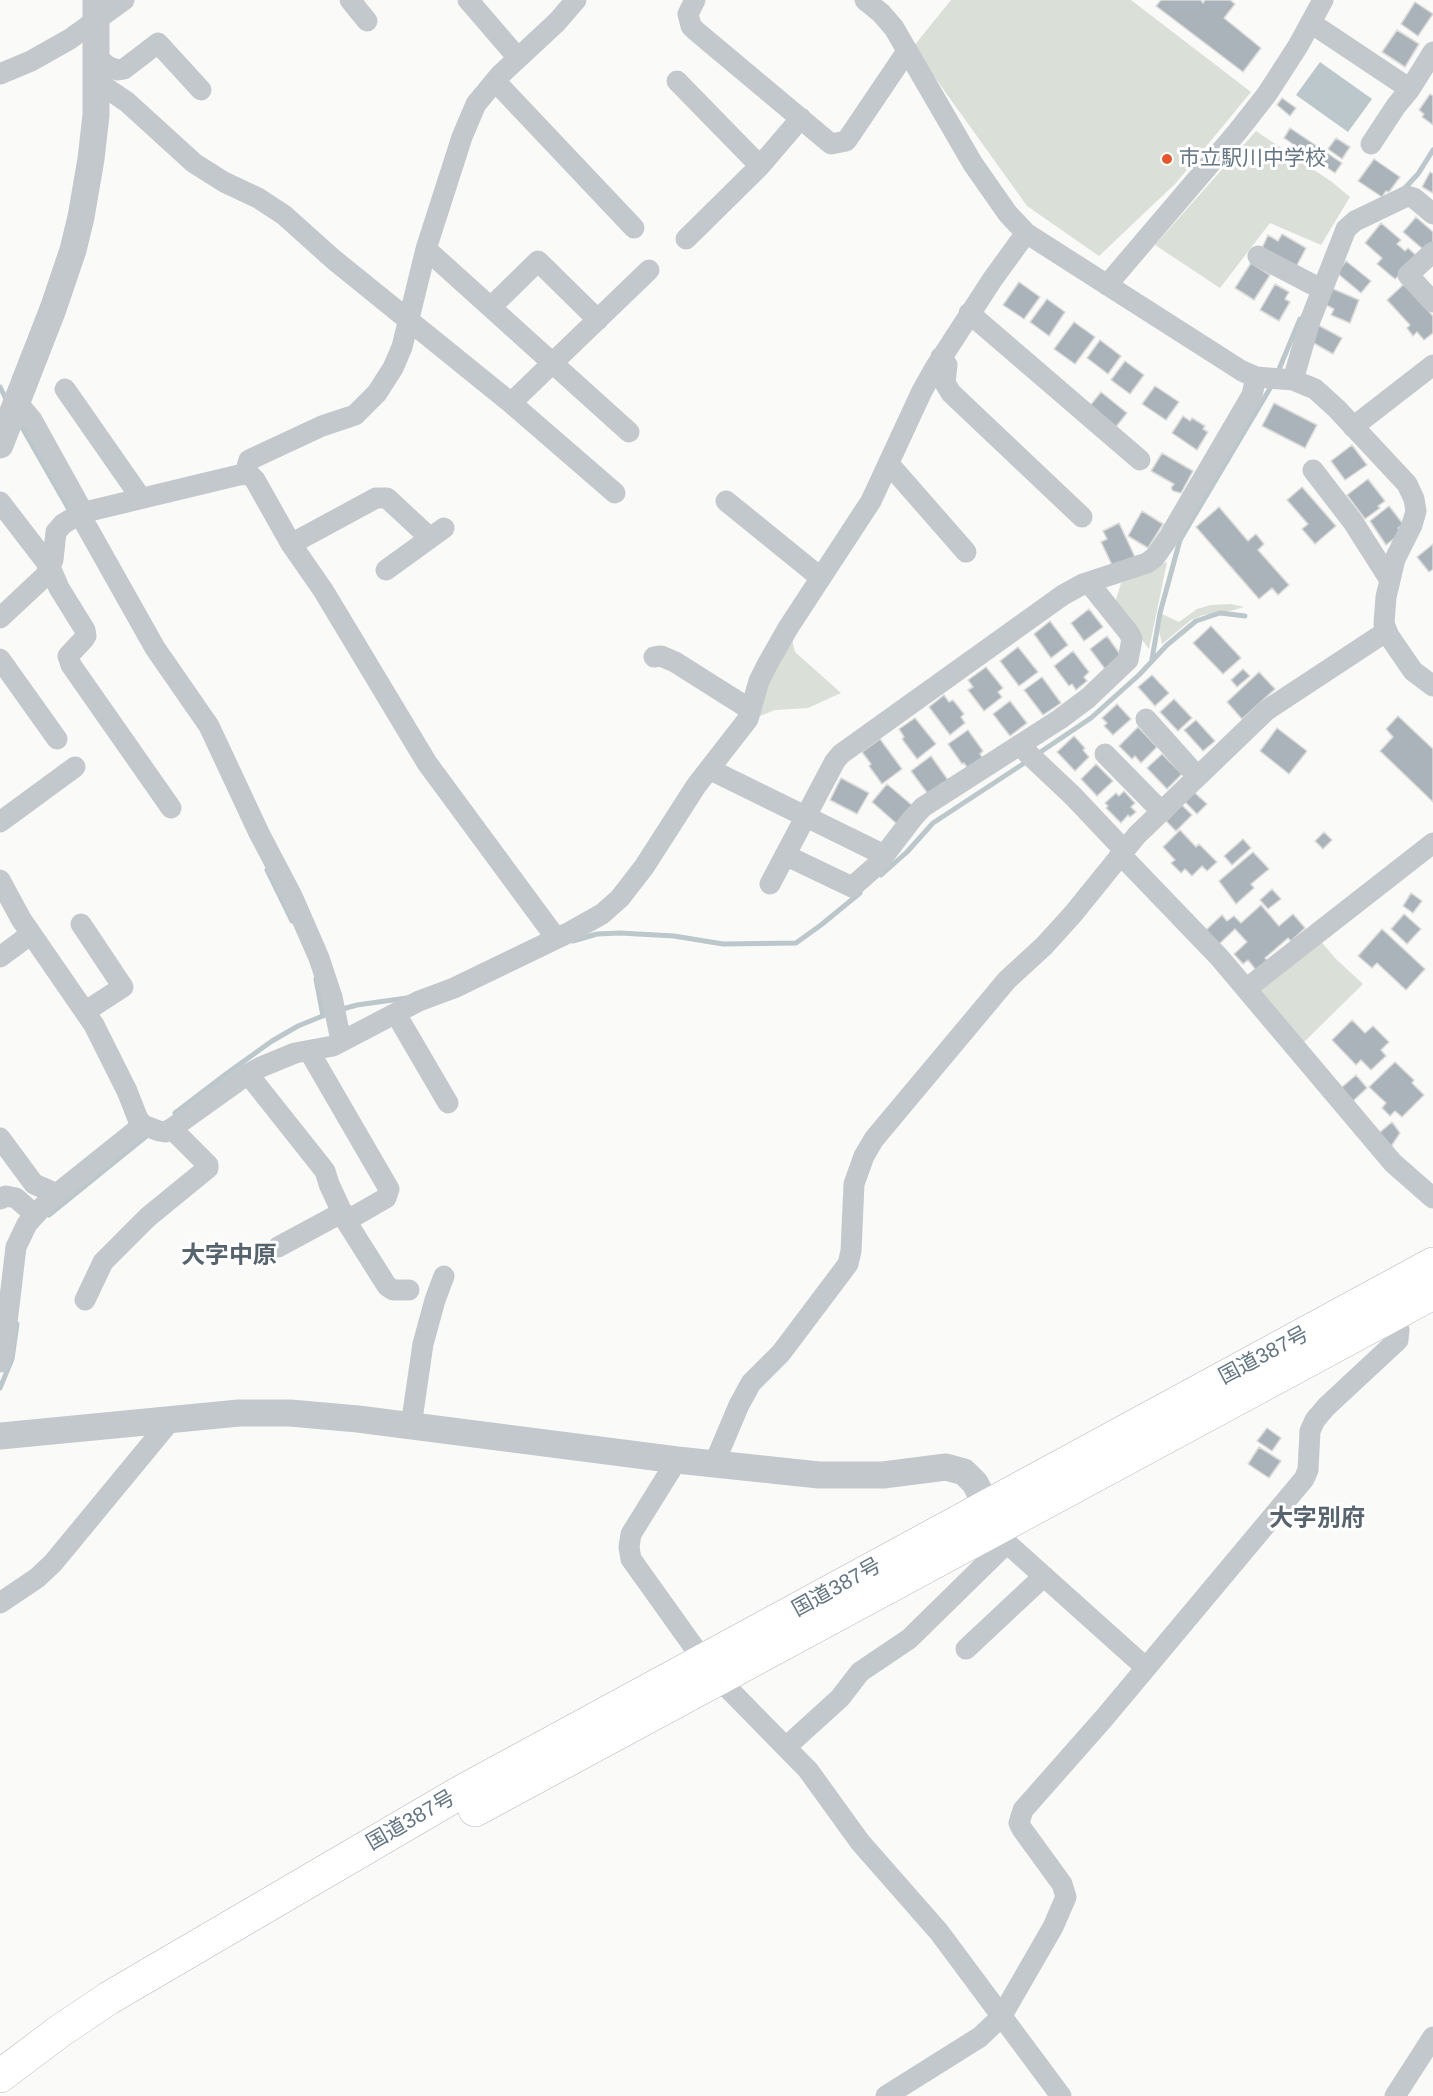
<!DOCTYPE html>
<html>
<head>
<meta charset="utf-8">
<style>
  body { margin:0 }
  canvas { display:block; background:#fafaf8 }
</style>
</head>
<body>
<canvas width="1433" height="2096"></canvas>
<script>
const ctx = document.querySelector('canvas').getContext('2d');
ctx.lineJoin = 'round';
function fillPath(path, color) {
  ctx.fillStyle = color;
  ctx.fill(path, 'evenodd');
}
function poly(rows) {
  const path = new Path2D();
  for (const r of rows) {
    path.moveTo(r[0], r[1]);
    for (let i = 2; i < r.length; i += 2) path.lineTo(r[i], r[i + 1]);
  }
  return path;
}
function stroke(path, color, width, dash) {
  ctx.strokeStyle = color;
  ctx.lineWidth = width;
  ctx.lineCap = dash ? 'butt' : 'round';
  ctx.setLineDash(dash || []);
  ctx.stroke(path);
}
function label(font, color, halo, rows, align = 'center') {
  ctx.font = font + ' Arial,"Noto Sans JP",sans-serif';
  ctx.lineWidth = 6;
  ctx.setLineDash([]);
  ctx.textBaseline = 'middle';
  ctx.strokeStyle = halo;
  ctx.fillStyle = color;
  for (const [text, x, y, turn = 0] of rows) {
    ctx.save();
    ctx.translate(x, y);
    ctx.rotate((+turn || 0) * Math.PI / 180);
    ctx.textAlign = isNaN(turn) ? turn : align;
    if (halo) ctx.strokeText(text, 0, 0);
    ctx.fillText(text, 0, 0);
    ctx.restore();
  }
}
const green = poly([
  [951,0,1131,0,1251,92,1176,183,1099,256,1027,206,913,47],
  [1256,131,1332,182,1350,197,1321,245,1270,223,1220,288,1155,245],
  [1167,562,1149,649,1115,603,1121,583],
  [1231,604,1244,607,1227,612,1203,615,1191,620,1162,644,1159,631,1162,614,1179,622,1197,609,1211,605],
  [791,635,795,652,841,693,808,708,775,710,760,716,759,709,764,683],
  [1318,938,1336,959,1363,984,1301,1045,1259,990]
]);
const water = poly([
  [1320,62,1372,99,1348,132,1296,95]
]);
const stream = poly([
  [1403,190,1418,174,1433,150],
  [1277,374,1300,319],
  [0,387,7,401],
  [19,422,71,513],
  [1152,659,1160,613,1180,540,1272,385],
  [1036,755,1091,718,1139,675,1167,645,1196,621,1220,613,1245,616],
  [267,870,292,921],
  [881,875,907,852,933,823,1029,760],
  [573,941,597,934,620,933,674,936,723,944,796,943,821,925,860,893],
  [316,979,323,1016],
  [339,1010,357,1005,407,998],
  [175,1113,226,1074,272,1041,298,1026,330,1013],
  [49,1215,149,1134],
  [0,1388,12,1359,17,1324]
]);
const building = poly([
  [1161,0,1201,0,1203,3,1205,0,1230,0,1235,4,1224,18,1261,48,1243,72,1156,6,1161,0],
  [1415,2,1433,14,1418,36,1401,24,1415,2],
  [1397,30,1419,44,1405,67,1382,52,1397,30],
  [1430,94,1433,96,1433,125,1422,117,1424,114,1419,110,1430,94],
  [1282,98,1296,108,1290,116,1277,105,1282,98],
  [1290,128,1342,163,1335,173,1284,138,1290,128],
  [1336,138,1350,147,1342,159,1328,149,1336,138],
  [1374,159,1400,177,1389,192,1386,191,1382,197,1358,181,1374,159],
  [1430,172,1433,174,1433,193,1422,187,1430,172],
  [1416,217,1433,232,1433,242,1425,251,1403,232,1416,217],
  [1381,223,1401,240,1397,244,1405,251,1408,248,1419,258,1395,279,1377,264,1382,258,1365,243,1381,223],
  [1282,234,1306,248,1296,267,1262,248,1268,235,1278,241,1282,234],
  [1346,261,1371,281,1361,293,1337,273,1346,261],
  [1251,263,1270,275,1254,300,1235,288,1251,263],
  [1019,282,1040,297,1024,319,1003,305,1019,282],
  [1275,284,1289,292,1285,299,1290,302,1279,321,1260,310,1275,284],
  [1404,284,1433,316,1433,333,1424,340,1417,332,1413,336,1407,328,1410,325,1387,300,1404,284],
  [1331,288,1359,300,1350,323,1331,315,1334,309,1324,304,1331,288],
  [1047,299,1065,312,1049,336,1030,322,1047,299],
  [1074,322,1095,337,1075,364,1054,349,1074,322],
  [1318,325,1342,338,1333,354,1310,341,1318,325],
  [1100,340,1121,356,1108,374,1087,358,1100,340],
  [1125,361,1144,375,1130,394,1111,380,1125,361],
  [1155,386,1179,402,1166,420,1142,404,1155,386],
  [1101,392,1127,413,1115,428,1089,407,1101,392],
  [1274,403,1317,425,1305,448,1262,426,1274,403],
  [1183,416,1190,421,1192,418,1205,426,1203,429,1208,432,1197,450,1172,433,1183,416],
  [1352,445,1367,465,1345,480,1331,461,1352,445],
  [1162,453,1193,471,1181,493,1173,491,1171,488,1174,484,1151,471,1162,453],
  [1368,479,1385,501,1378,506,1380,508,1365,519,1347,495,1368,479],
  [1302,487,1336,526,1315,544,1302,529,1308,524,1287,500,1302,487],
  [1389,506,1403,524,1398,528,1401,533,1386,545,1370,521,1389,506],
  [1219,507,1248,541,1256,534,1264,544,1258,550,1289,585,1278,595,1272,588,1259,599,1196,527,1219,507],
  [1142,511,1163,524,1148,548,1128,536,1142,511],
  [1119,523,1135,557,1113,567,1101,542,1107,539,1103,531,1119,523],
  [1433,544,1433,569,1429,572,1417,557,1433,544],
  [1089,609,1103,627,1084,641,1071,623,1089,609],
  [1050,621,1068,645,1051,658,1034,634,1050,621],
  [1211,626,1241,658,1223,674,1193,643,1211,626],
  [1107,636,1122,657,1105,669,1090,649,1107,636],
  [1018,647,1038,672,1019,686,1000,661,1018,647],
  [1073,651,1089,672,1084,677,1087,681,1076,690,1072,684,1069,686,1054,666,1073,651],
  [986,667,1003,688,998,692,1002,697,984,711,968,690,973,687,968,680,986,667],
  [1243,669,1250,676,1237,687,1231,680,1243,669],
  [1259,672,1275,689,1242,719,1227,702,1259,672],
  [1152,675,1169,693,1155,706,1138,687,1152,675],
  [1042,677,1061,703,1043,715,1024,690,1042,677],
  [944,695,949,702,953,700,964,714,961,717,965,723,950,735,929,707,944,695],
  [1174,699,1192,718,1178,731,1160,712,1174,699],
  [1010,701,1027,723,1010,736,993,714,1010,701],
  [1117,704,1131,719,1113,735,1104,726,1107,723,1102,718,1117,704],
  [1398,716,1433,749,1433,802,1380,751,1393,737,1386,729,1398,716],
  [915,718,936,744,917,759,902,739,904,737,899,729,915,718],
  [1196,720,1215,741,1203,751,1184,730,1196,720],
  [1138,727,1157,747,1141,763,1135,756,1132,759,1119,746,1138,727],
  [1277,728,1307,751,1289,774,1260,751,1277,728],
  [968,730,983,751,980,754,984,760,969,770,964,763,962,764,948,744,968,730],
  [1074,736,1085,748,1083,750,1089,757,1075,771,1057,752,1074,736],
  [880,739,902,769,882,784,869,766,871,764,862,752,880,739],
  [1162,754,1182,774,1167,789,1147,768,1162,754],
  [931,756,948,780,928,794,911,771,931,756],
  [1096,764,1113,781,1097,796,1081,779,1096,764],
  [841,778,869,793,857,814,830,800,841,778],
  [887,784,913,806,897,824,872,802,887,784],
  [1124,791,1135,803,1131,807,1136,812,1130,817,1128,815,1121,823,1106,808,1108,806,1105,803,1116,793,1119,796,1124,791],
  [1193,791,1207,804,1197,814,1183,800,1193,791],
  [1182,805,1192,815,1176,831,1166,821,1182,805],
  [1180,830,1196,847,1199,844,1217,862,1207,871,1202,866,1192,876,1185,869,1181,873,1171,863,1175,860,1163,847,1180,830],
  [1324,832,1332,840,1323,849,1315,841,1324,832],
  [1243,839,1251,848,1232,865,1224,856,1243,839],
  [1253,852,1269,869,1251,884,1254,888,1236,904,1219,881,1253,852],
  [1272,889,1281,899,1268,909,1260,900,1272,889],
  [1411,893,1422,901,1413,913,1403,906,1411,893],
  [1261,905,1279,926,1293,914,1305,928,1291,941,1288,938,1265,958,1267,960,1256,970,1248,960,1243,964,1234,954,1247,942,1235,929,1218,945,1205,931,1222,915,1227,921,1234,916,1241,923,1261,905],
  [1404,914,1421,929,1407,944,1391,929,1404,914],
  [1382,929,1425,969,1406,990,1377,963,1372,968,1358,956,1382,929],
  [1352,1020,1365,1033,1373,1026,1389,1042,1381,1050,1386,1056,1371,1070,1361,1060,1356,1065,1332,1040,1352,1020],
  [1395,1062,1414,1080,1412,1083,1424,1095,1402,1117,1395,1111,1390,1116,1382,1108,1386,1103,1369,1087,1395,1062],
  [1356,1075,1367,1088,1353,1101,1341,1088,1356,1075],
  [1392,1122,1400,1133,1390,1148,1379,1133,1392,1122],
  [1267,1428,1281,1438,1272,1451,1257,1441,1267,1428],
  [1259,1447,1281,1461,1269,1478,1248,1464,1259,1447]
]);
const minor = poly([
  [350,0,367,21],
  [468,0,518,58],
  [695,0,688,14,691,26,696,31,831,144,846,141,849,137,907,51],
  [865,0,881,13,894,28,973,164,1008,214,1026,233,1242,371,1256,377,1293,380,1315,389,1337,409,1407,484,1414,499,1416,511,1412,525,1395,559,1386,597,1384,624,1389,636,1413,671,1433,686],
  [1311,23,1410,89],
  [96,57,109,67,118,70,124,69,158,43,201,90],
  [0,74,31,61,70,39,124,0],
  [96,81,127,102,194,163,224,182,258,198,284,215,333,259,511,403,615,493],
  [495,81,634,228],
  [677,81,760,166],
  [1371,144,1396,106,1410,89,1433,52],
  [686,239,760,166,801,118],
  [426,249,629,432],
  [1433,252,1408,275,1433,302],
  [1258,256,1321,289],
  [1107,285,1238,131,1267,94,1298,46,1323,0],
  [491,307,538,261,598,320],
  [969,313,1140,460],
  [941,357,947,365,945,383,951,393,1082,517],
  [1293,380,1310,321,1346,229,1355,221,1407,196,1414,198,1433,214],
  [65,389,141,498],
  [17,402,32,420,83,512,83,520,155,648,209,726,259,833,292,896,319,958,332,997,341,1041],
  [511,403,649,270],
  [1353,427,1433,365],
  [889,464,966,552],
  [1313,470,1353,522,1390,580],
  [245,474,249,460,322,426,355,415,377,393,393,368,402,347,426,249,462,137,476,104,500,75,557,22,576,0],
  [726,501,821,578],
  [0,502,50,567,59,588,85,630,86,636,84,639,68,656,71,665,171,808],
  [291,544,376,498,387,498,430,538],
  [386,570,444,528],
  [0,618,45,576,53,560,56,532,63,524,81,513,239,475,249,474,255,480,291,544,323,590,427,763,556,938],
  [654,657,661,656,675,662,751,710],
  [0,659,57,739],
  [1146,719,1197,776],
  [1019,745,1073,796,1124,850],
  [1105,754,1161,811],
  [709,769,884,855],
  [0,822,75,767],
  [1120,854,1219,957,1393,1163,1433,1198],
  [785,855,852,887,876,866,912,819,923,807,1060,719,1088,698,1128,660,1132,639,1129,633,1089,583],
  [0,880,21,919,94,1025,127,1091,138,1119,143,1125],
  [770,884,835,761,841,754,1063,595,1083,584,1147,563,1155,557,1169,537,1252,395,1256,377],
  [81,924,123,987,86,1011],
  [0,957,31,934],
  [1246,989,1433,843],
  [396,1014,448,1103],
  [309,1051,389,1189,386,1198,346,1221],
  [248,1074,325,1171,329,1184,346,1221,387,1286,393,1290,409,1290],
  [0,1138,34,1184,57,1194],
  [0,1199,6,1196,16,1198,34,1214],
  [278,1247,343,1212],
  [85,1300,103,1262,148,1217,208,1168,208,1165,172,1129],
  [0,1362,4,1348,16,1247,27,1224,48,1201,143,1125,159,1131,165,1132,171,1129,248,1074,261,1067,295,1053,333,1046,419,1001,454,988,570,932,602,914,620,898,644,867,696,786,748,719,759,681,767,665,788,628,871,501,922,391,935,368,992,280,1026,233],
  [411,1426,423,1344,435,1300,444,1276],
  [677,1460,631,1534,629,1547,631,1559,711,1671,808,1770,860,1842,939,1932,1061,2096],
  [714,1464,739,1405,751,1383,781,1353,848,1264,851,1251,854,1184,864,1156,874,1139,1007,980,1044,946,1073,914,1137,835,1267,710,1387,631],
  [1001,1533,1009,1545,1145,1667],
  [0,1603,37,1578,53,1563,171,1420],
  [966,1649,1044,1576],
  [786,1747,840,1698,860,1672,909,1639,1007,1543],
  [886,2096,980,2037,1001,2017,1008,2005,1053,1927,1066,1897,1062,1884,1022,1829,1019,1823,1023,1810,1105,1717,1304,1479,1308,1470,1310,1431,1315,1420,1326,1407,1398,1340,1399,1330,1392,1316],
  [1395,2096,1433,2037]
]);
const tertiary = poly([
  [0,445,53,309,73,250,81,217,91,159,96,115,96,0],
  [0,1436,239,1413,290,1413,358,1419,677,1460,819,1475,883,1475,946,1467,964,1472,975,1483,996,1524]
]);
const trunk = poly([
  [475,1810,1433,1293],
  [0,2076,60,2031,109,1998,461,1792,1433,1264]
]);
const markers = [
  [1167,159,6,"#e4572e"]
];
const poiNames = [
  ["市立駅川中学校",1179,159]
];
const streetNames = [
  ["国道387号",1264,1356,-28],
  ["国道387号",837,1588,-29],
  ["国道387号",411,1821,-30]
];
const quarterNames = [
  ["大字中原",229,1256],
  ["大字別府",1317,1519]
];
fillPath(green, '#dadfd7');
fillPath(water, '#bbc7cb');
stroke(stream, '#bbc7cb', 5);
fillPath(building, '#aab3b9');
stroke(building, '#dcdcda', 1.5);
stroke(trunk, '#b4b9bd', 34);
stroke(minor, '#c3c8cc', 21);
stroke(tertiary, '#c3c8cc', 27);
stroke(trunk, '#fff', 33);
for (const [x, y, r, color] of markers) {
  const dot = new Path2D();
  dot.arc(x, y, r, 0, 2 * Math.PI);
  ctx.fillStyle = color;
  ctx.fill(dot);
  stroke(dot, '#fff', 2);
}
label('21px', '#657683', '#fff', poiNames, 'left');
label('21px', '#657683', '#fff', streetNames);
label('bold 24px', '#57646e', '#fff', quarterNames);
</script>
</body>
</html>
